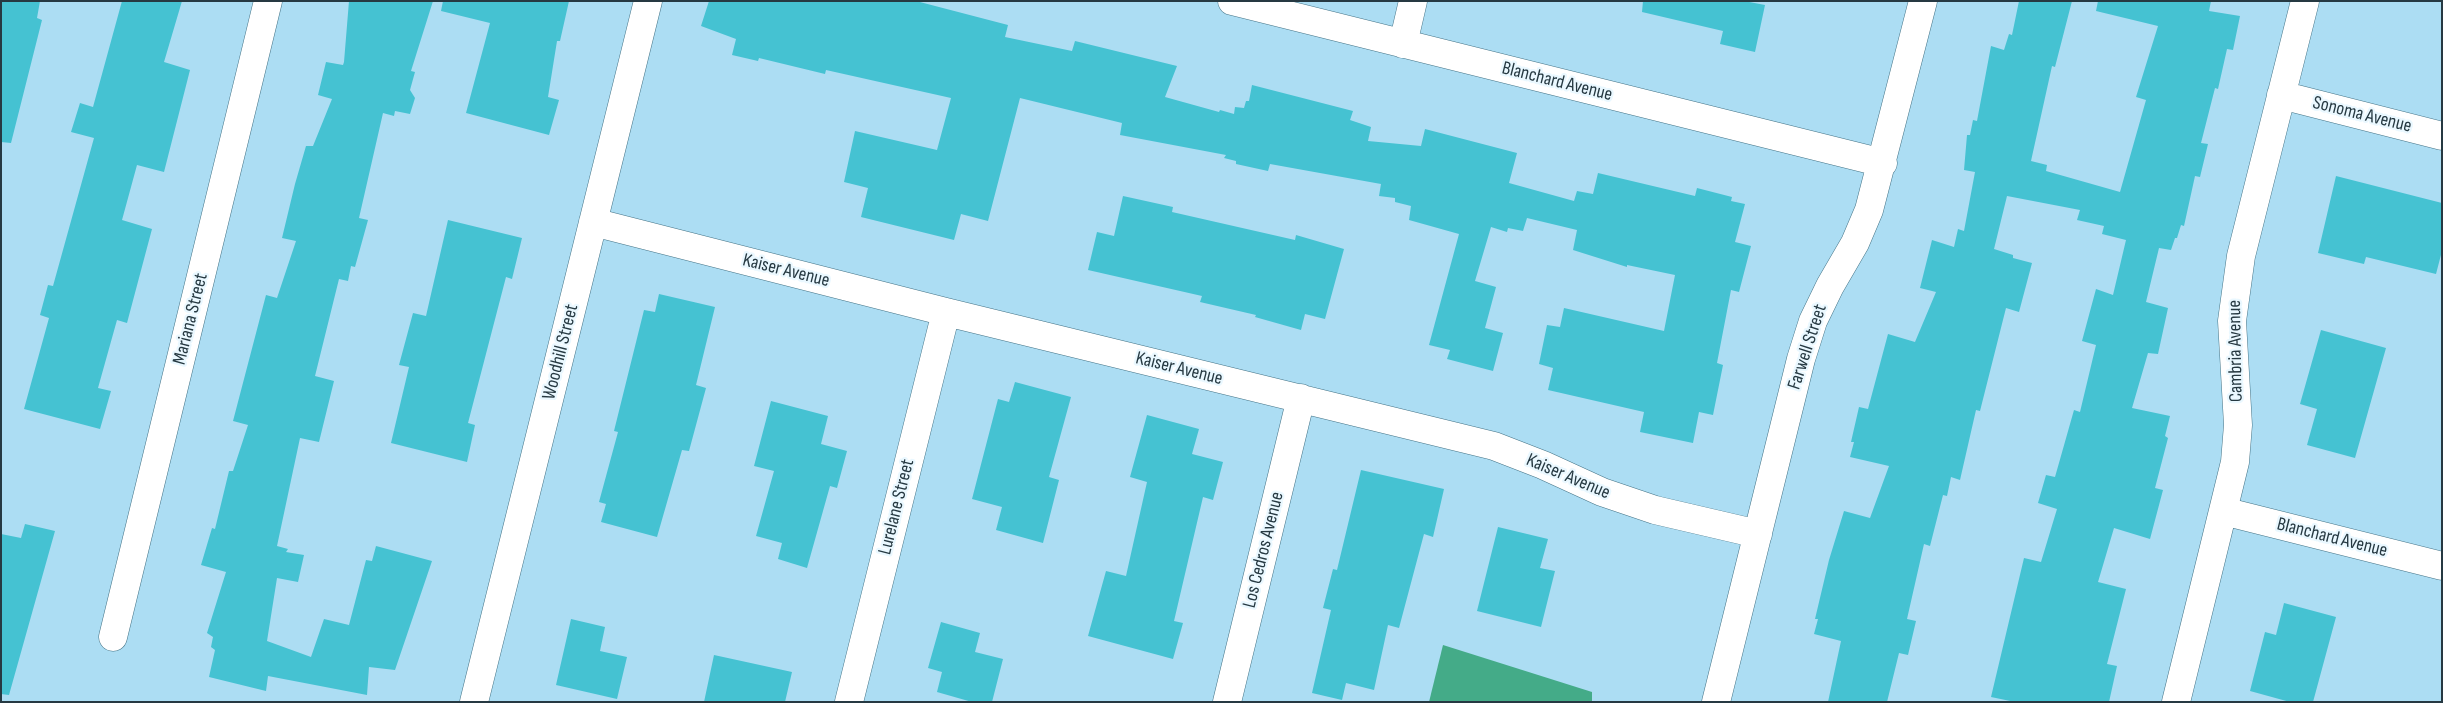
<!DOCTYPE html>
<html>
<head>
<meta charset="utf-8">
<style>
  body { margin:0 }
  #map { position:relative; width:2443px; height:703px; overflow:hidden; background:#acddf3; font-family:"Sofia Sans Condensed",sans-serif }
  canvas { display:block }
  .frame { position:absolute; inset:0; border:2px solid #263942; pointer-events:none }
</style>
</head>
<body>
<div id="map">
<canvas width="2443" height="703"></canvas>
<div class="frame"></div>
</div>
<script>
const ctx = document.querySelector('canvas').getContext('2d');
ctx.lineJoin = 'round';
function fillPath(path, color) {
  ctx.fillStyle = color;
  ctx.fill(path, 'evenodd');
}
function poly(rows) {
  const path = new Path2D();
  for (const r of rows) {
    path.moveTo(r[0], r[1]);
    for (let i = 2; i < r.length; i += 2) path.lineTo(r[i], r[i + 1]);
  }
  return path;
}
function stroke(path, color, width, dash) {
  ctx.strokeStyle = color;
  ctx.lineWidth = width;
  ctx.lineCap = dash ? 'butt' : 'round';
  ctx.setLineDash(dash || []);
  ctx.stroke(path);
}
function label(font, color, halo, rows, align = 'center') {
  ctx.font = font + ' "Sofia Sans Condensed",sans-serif';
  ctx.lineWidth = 4.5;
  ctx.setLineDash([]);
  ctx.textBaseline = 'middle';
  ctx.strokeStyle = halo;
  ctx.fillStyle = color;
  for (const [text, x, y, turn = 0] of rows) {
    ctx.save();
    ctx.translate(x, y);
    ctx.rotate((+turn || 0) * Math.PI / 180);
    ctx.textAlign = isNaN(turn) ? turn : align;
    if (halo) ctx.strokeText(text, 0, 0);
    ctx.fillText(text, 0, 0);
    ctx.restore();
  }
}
const water = poly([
  [1443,645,1592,692,1592,702,1429,702]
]);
const building = poly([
  [1,1,40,1,37,18,42,20,11,143,1,142],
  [122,1,182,1,164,62,190,70,164,172,137,165,122,220,152,229,127,323,117,320,98,388,111,391,100,429,24,409,49,318,40,315,48,285,53,286,94,138,71,132,80,103,93,107],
  [349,1,433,1,411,71,415,72,410,90,415,98,410,114,395,111,394,116,383,113,359,218,368,220,355,267,351,266,348,281,339,279,315,376,334,381,319,442,300,438,277,546,288,549,286,552,304,555,298,582,277,578,267,641,311,657,324,619,349,625,366,560,372,561,376,546,432,561,395,670,369,667,367,695,268,676,266,691,209,677,215,650,211,647,213,637,207,633,226,572,201,565,212,528,215,529,229,471,233,471,248,425,233,421,266,295,277,298,296,241,282,238,295,184,306,146,313,146,332,99,318,95,326,62,343,65,344,62],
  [443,1,569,1,560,41,557,41,548,97,559,100,549,135,466,113,490,23,441,11],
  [709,1,916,1,1008,25,1005,37,1072,51,1075,41,1177,66,1165,97,1219,112,1220,110,1234,114,1235,107,1244,108,1246,101,1249,101,1252,85,1353,111,1350,120,1371,127,1368,141,1421,146,1425,129,1517,153,1509,183,1574,201,1577,191,1593,194,1598,173,1695,196,1697,188,1732,197,1731,201,1745,204,1735,242,1751,246,1739,292,1731,290,1717,363,1723,365,1713,415,1699,412,1693,443,1640,432,1644,412,1548,390,1553,368,1539,364,1547,325,1560,327,1564,308,1664,331,1675,275,1627,265,1627,267,1573,250,1577,230,1527,218,1523,231,1508,228,1507,232,1491,227,1475,281,1496,287,1485,328,1503,333,1493,371,1447,359,1450,350,1429,345,1459,234,1409,220,1411,206,1395,202,1395,198,1379,196,1381,184,1270,164,1268,171,1236,164,1236,161,1224,158,1226,155,1120,135,1122,123,1020,98,988,221,961,214,954,240,861,217,868,188,844,182,855,131,937,150,951,98,826,70,825,74,759,58,758,61,732,55,736,39,701,26],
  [1643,1,1744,1,1765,5,1755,52,1720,44,1723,31,1642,12],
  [2019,1,2072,1,2055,67,2052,66,2031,161,2047,165,2046,171,2120,192,2146,100,2136,97,2158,26,2096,11,2098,1,2211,1,2209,11,2240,16,2233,50,2227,49,2218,89,2215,88,2201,143,2208,144,2200,177,2195,176,2184,226,2181,225,2177,238,2175,238,2171,250,2159,248,2146,302,2168,308,2158,354,2148,353,2132,408,2170,416,2165,436,2168,438,2155,488,2163,490,2150,539,2114,528,2098,582,2126,589,2107,664,2117,666,2109,702,2015,702,1991,697,2024,558,2041,562,2057,509,2038,503,2046,475,2055,477,2074,410,2080,412,2096,345,2082,341,2096,289,2113,295,2126,240,2102,234,2104,226,2077,220,2080,210,2007,196,1994,249,2013,255,2013,258,2032,263,2019,312,2006,308,1980,411,1976,410,1960,480,1951,477,1947,496,1943,495,1930,546,1924,544,1907,619,1916,621,1908,655,1899,653,1887,702,1828,702,1841,641,1814,634,1818,619,1815,619,1829,560,1844,511,1870,518,1889,466,1850,457,1854,442,1851,442,1859,407,1868,409,1888,334,1915,342,1936,292,1920,288,1932,240,1954,247,1958,229,1964,231,1975,172,1964,170,1967,135,1970,135,1973,120,1977,121,1991,46,2004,50,2009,34,2012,35],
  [2336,176,2442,203,2442,251,2436,274,2366,257,2364,264,2318,253],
  [1123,196,1173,207,1172,212,1295,240,1296,235,1344,249,1325,319,1305,314,1301,330,1255,317,1256,315,1200,302,1202,296,1088,270,1097,232,1114,236],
  [448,220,522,238,512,279,506,277,468,423,475,425,467,462,391,443,409,367,399,365,413,313,426,316],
  [659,294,715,307,696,385,706,388,689,451,682,450,657,537,601,522,606,504,599,502,618,432,614,431,644,310,655,312],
  [2321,330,2386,348,2355,458,2307,445,2317,409,2300,404],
  [1015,382,1071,397,1049,477,1059,480,1043,543,996,530,1002,507,972,499,998,399,1009,402],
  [771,401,828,416,821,444,847,451,837,488,830,486,807,568,778,559,782,543,756,536,774,471,754,466],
  [1147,415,1199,429,1192,454,1223,462,1213,500,1203,497,1174,621,1183,623,1173,659,1088,636,1106,571,1126,576,1147,482,1130,477],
  [1361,470,1444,489,1433,537,1424,534,1399,628,1388,625,1374,690,1346,683,1342,700,1312,693,1331,610,1323,608,1333,569,1337,570],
  [25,524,55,531,9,695,1,694,1,534,21,538],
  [1498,527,1548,539,1540,568,1555,571,1541,627,1477,611],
  [2284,603,2336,617,2313,702,2290,702,2250,691,2265,632,2276,635],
  [571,619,605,627,600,651,627,657,617,699,556,685],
  [941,622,980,633,975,652,1003,659,992,702,972,702,937,692,942,672,928,668],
  [714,655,792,672,785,702,704,702]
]);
const minor = poly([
  [1232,1,1883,163],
  [1403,44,1413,1],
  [2281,95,2442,136],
  [593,222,946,312,1494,446,1543,465,1602,492,1655,510,1758,534],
  [2223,511,2442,566],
  [113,637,268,1],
  [474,702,648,1],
  [849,702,946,312],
  [1227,702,1301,398],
  [1716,702,1801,359,1813,321,1830,286,1855,243,1869,210,1923,1],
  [2176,702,2235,462,2238,425,2232,321,2241,256,2305,1]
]);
const streetNames = [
  ["Blanchard Avenue",1557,82,14],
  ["Sonoma Avenue",2362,115,14],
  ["Kaiser Avenue",786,271,14],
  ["Mariana Street",191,319,-76],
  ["Farwell Street",1808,347,-72],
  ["Cambria Avenue",2236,351,-91],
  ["Woodhill Street",561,352,-76],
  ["Kaiser Avenue",1179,369,14],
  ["Kaiser Avenue",1568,477,23],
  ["Lurelane Street",897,507,-76],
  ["Blanchard Avenue",2332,538,14],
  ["Los Cedros Avenue",1264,550,-76]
];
fillPath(water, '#44ab88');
fillPath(building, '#45c2d2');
stroke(minor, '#457487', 29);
stroke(minor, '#fff', 28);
label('19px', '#263942', '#eaf8ff', streetNames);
</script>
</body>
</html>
